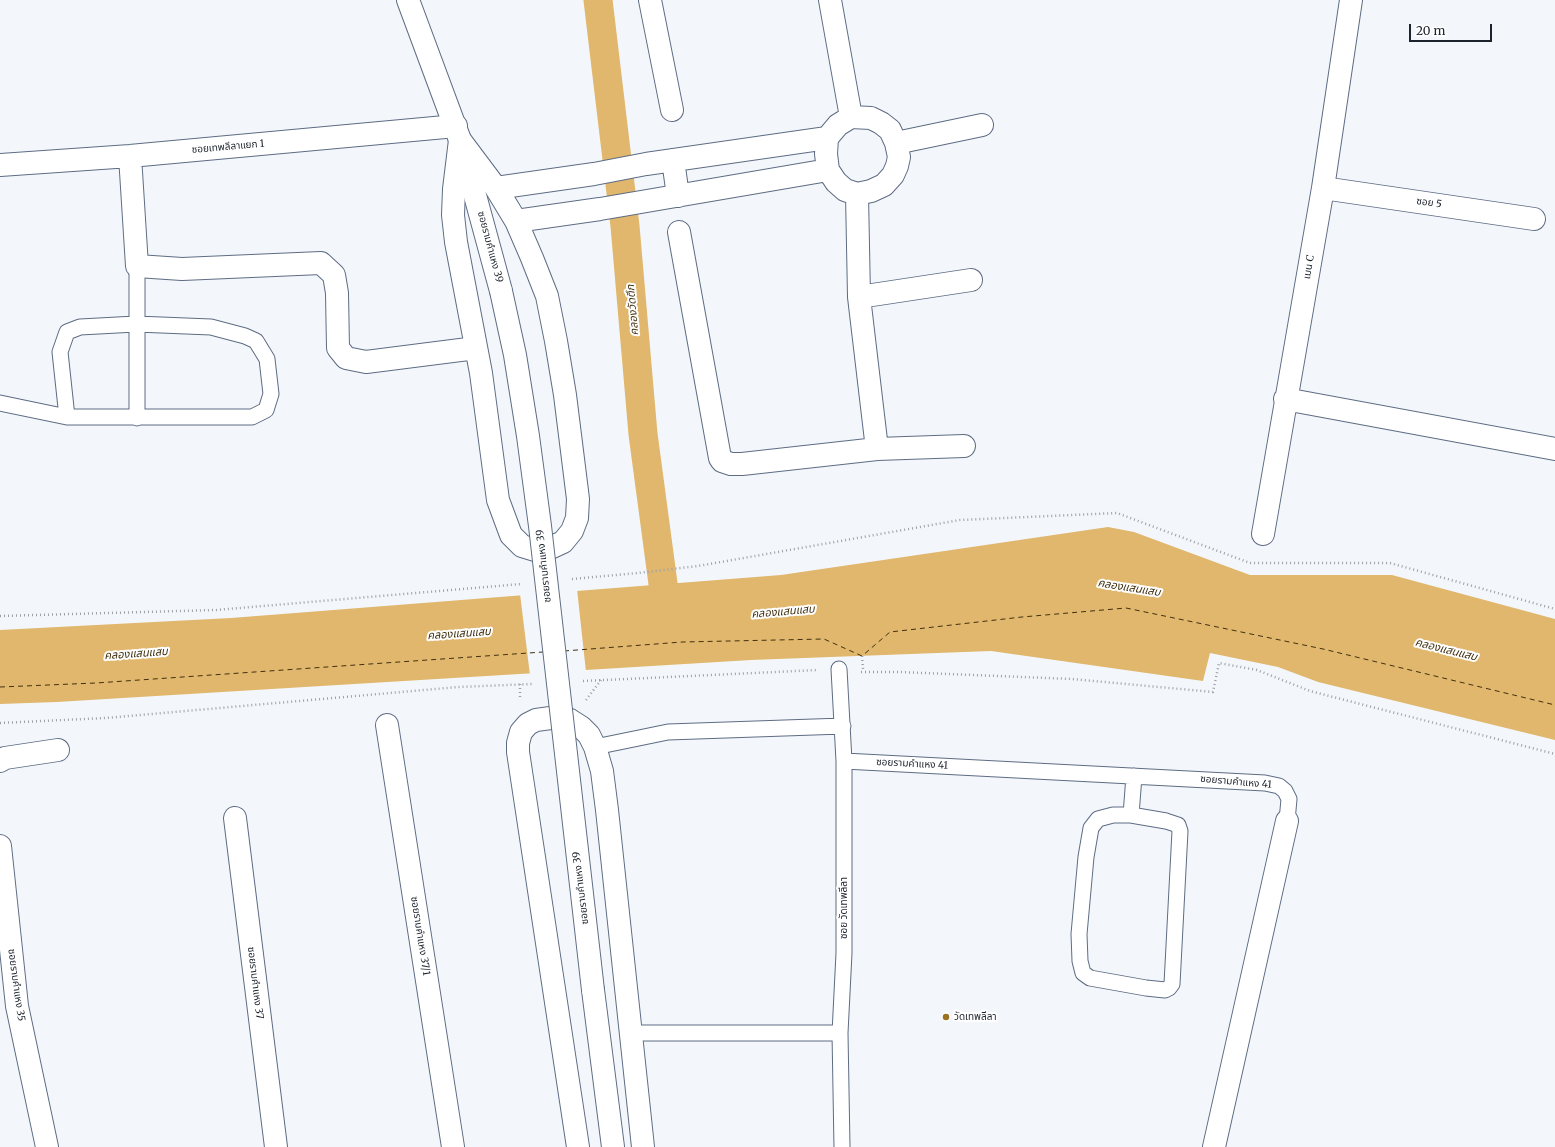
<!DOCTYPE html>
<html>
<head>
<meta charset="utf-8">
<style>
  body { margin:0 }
  #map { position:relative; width:1555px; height:1147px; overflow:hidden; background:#f3f7fc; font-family:Merriweather,serif }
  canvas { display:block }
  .scale { position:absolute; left:1409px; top:24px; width:83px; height:18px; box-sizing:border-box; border:2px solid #1d232c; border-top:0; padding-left:5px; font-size:12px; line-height:14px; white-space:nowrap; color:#1d232c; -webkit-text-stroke:3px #fff; paint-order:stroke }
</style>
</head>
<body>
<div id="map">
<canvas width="1555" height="1147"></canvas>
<div class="scale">20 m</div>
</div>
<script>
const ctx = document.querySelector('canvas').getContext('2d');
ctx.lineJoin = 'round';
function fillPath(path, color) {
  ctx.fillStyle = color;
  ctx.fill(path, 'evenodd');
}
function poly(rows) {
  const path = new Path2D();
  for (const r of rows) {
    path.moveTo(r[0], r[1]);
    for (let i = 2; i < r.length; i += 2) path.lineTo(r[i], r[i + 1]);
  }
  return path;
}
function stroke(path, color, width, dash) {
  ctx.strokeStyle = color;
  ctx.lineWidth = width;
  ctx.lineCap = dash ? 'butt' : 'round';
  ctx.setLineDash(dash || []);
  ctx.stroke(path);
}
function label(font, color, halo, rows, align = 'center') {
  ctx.font = font + ' Merriweather,"Noto Sans Thai",serif';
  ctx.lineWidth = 4;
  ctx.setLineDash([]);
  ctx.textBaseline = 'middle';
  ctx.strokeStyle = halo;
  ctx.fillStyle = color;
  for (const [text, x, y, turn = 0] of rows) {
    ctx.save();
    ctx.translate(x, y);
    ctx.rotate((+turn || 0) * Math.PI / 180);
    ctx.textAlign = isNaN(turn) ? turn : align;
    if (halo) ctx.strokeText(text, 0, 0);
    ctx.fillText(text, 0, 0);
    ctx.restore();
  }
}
const water = poly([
  [1108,527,1134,532,1250,575,1392,575,1555,619,1555,740,1318,682,1278,667,1210,653,1203,681,991,651,751,660,57,702,0,704,0,630,231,618,781,575]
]);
const pier = poly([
  [577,589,586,672,530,675,520,594]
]);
const canal = poly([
  [598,0,625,226,643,434,668,621]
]);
const ferry = poly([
  [564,651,682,642,824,639,862,656,890,632,1022,617,1126,608,1323,649,1555,705],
  [0,687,96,683,543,652]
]);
const path = poly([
  [572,579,638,573,698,566,960,520,1117,513,1250,563,1390,563,1555,609],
  [0,616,216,610,521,584],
  [862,656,863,669],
  [861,672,899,672,1072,679,1213,692,1219,663,1257,670,1310,691,1555,754],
  [583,681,818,670],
  [520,684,520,700],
  [586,700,601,680],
  [0,723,106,718,458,687,532,684]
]);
const service = poly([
  [137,266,137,418],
  [0,403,67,417,252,417,266,410,271,394,267,359,256,341,245,336,211,327,136,324,80,327,67,332,60,352,67,417],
  [839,669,844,761,844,953,840,1033,842,1147],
  [595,747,668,732,843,726],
  [844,761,1265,783,1279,786,1285,791,1289,799,1287,821],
  [1113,815,1131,815,1166,821,1178,825,1180,831,1172,984,1169,988,1165,990,1146,988,1090,978,1083,973,1080,961,1079,934,1086,857,1091,828,1098,819,1113,815],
  [1131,815,1134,776],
  [631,1033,840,1033]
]);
const minor = poly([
  [650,0,672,110],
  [830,0,851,117],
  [851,117,871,118,881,123,890,130,896,143,899,157,897,166,893,175,884,185,871,191,857,194,845,190,836,182,828,170,826,154,827,138,838,125,851,117],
  [460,140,496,188,516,221,532,258,547,296,556,341,565,395,578,499,577,518,572,531,563,542,550,548,535,550,522,546,511,535,498,500,481,373,456,242,453,215,454,189,460,140],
  [896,143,982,125],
  [130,156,137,266,182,269,321,263,334,275,337,293,338,348,346,358,366,362,476,348],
  [673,160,678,196],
  [0,165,130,156,456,126],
  [496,188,594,174,646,164,827,138],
  [1323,188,1534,219],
  [516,221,600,209,828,170],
  [679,232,720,458,722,461,731,464,742,464,877,449,859,297,857,194],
  [859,297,971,280],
  [1285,399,1555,449],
  [877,449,964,446],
  [1263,534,1323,188,1351,0],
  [387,725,453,1147],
  [0,761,5,758,58,750],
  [235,818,276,1147],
  [0,846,17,1006,47,1147],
  [578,1147,518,752,518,743,521,732,528,724,536,720,558,717,570,720,581,727,589,735,595,747,602,771,607,810,643,1147],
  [1214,1147,1287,821]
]);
const secondary = poly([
  [408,0,460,140,501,291],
  [593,990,613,1147]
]);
const secondaryBridge = poly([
  [501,291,515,355,528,436,540,526,593,990]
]);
const markers = [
  [946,1017,4,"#9b7320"]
];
const streetNames = [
  ["ซอยเทพลีลาแยก 1",228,147,-5],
  ["ซอย 5",1429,203,8],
  ["ซอยรามคำแหง 39",490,247,75],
  ["เมน C",1309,267,-80],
  ["ซอยรามคำแหง 39",544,566,-96],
  ["ซอยรามคำแหง 41",912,764,3],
  ["ซอยรามคำแหง 41",1236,782,5],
  ["ซอยรามคำแหง 39",581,888,-97],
  ["ซอย วัดเทพลีลา",844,908,-90],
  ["ซอยรามคำแหง 37/1",420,936,81],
  ["ซอยรามคำแหง 37",255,983,83],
  ["ซอยรามคำแหง 35",16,985,82]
];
const poiNames = [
  ["วัดเทพลีลา",954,1017]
];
const waterNames = [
  ["คลองวัดตึก",633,310,-95],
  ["คลองแสนแสบ",1129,588,9],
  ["คลองแสนแสบ",783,612,-5],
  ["คลองแสนแสบ",459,634,-4],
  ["คลองแสนแสบ",1446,650,14],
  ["คลองแสนแสบ",136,654,-4]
];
fillPath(water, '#e0b76c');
fillPath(pier, '#f3f7fc');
stroke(canal, '#e0b76c', 29);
stroke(ferry, '#423110', 1, [5, 4]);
stroke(service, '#5e6c83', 17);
stroke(minor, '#5e6c83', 24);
stroke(secondary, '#5e6c83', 24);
stroke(path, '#9ba0a6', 2.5, [1, 3]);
stroke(service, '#fff', 15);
stroke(minor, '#fff', 22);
stroke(secondary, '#fff', 22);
stroke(secondaryBridge, '#5e6c83', 24, []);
stroke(secondaryBridge, '#fff', 22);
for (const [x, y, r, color] of markers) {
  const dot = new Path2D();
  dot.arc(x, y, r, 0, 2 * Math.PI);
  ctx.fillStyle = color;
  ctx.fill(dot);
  stroke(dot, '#fff', 1.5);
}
label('10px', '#1d232c', '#fff', streetNames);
label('10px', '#1d232c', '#fff', poiNames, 'left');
label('italic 11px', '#423110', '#fff', waterNames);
</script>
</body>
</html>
